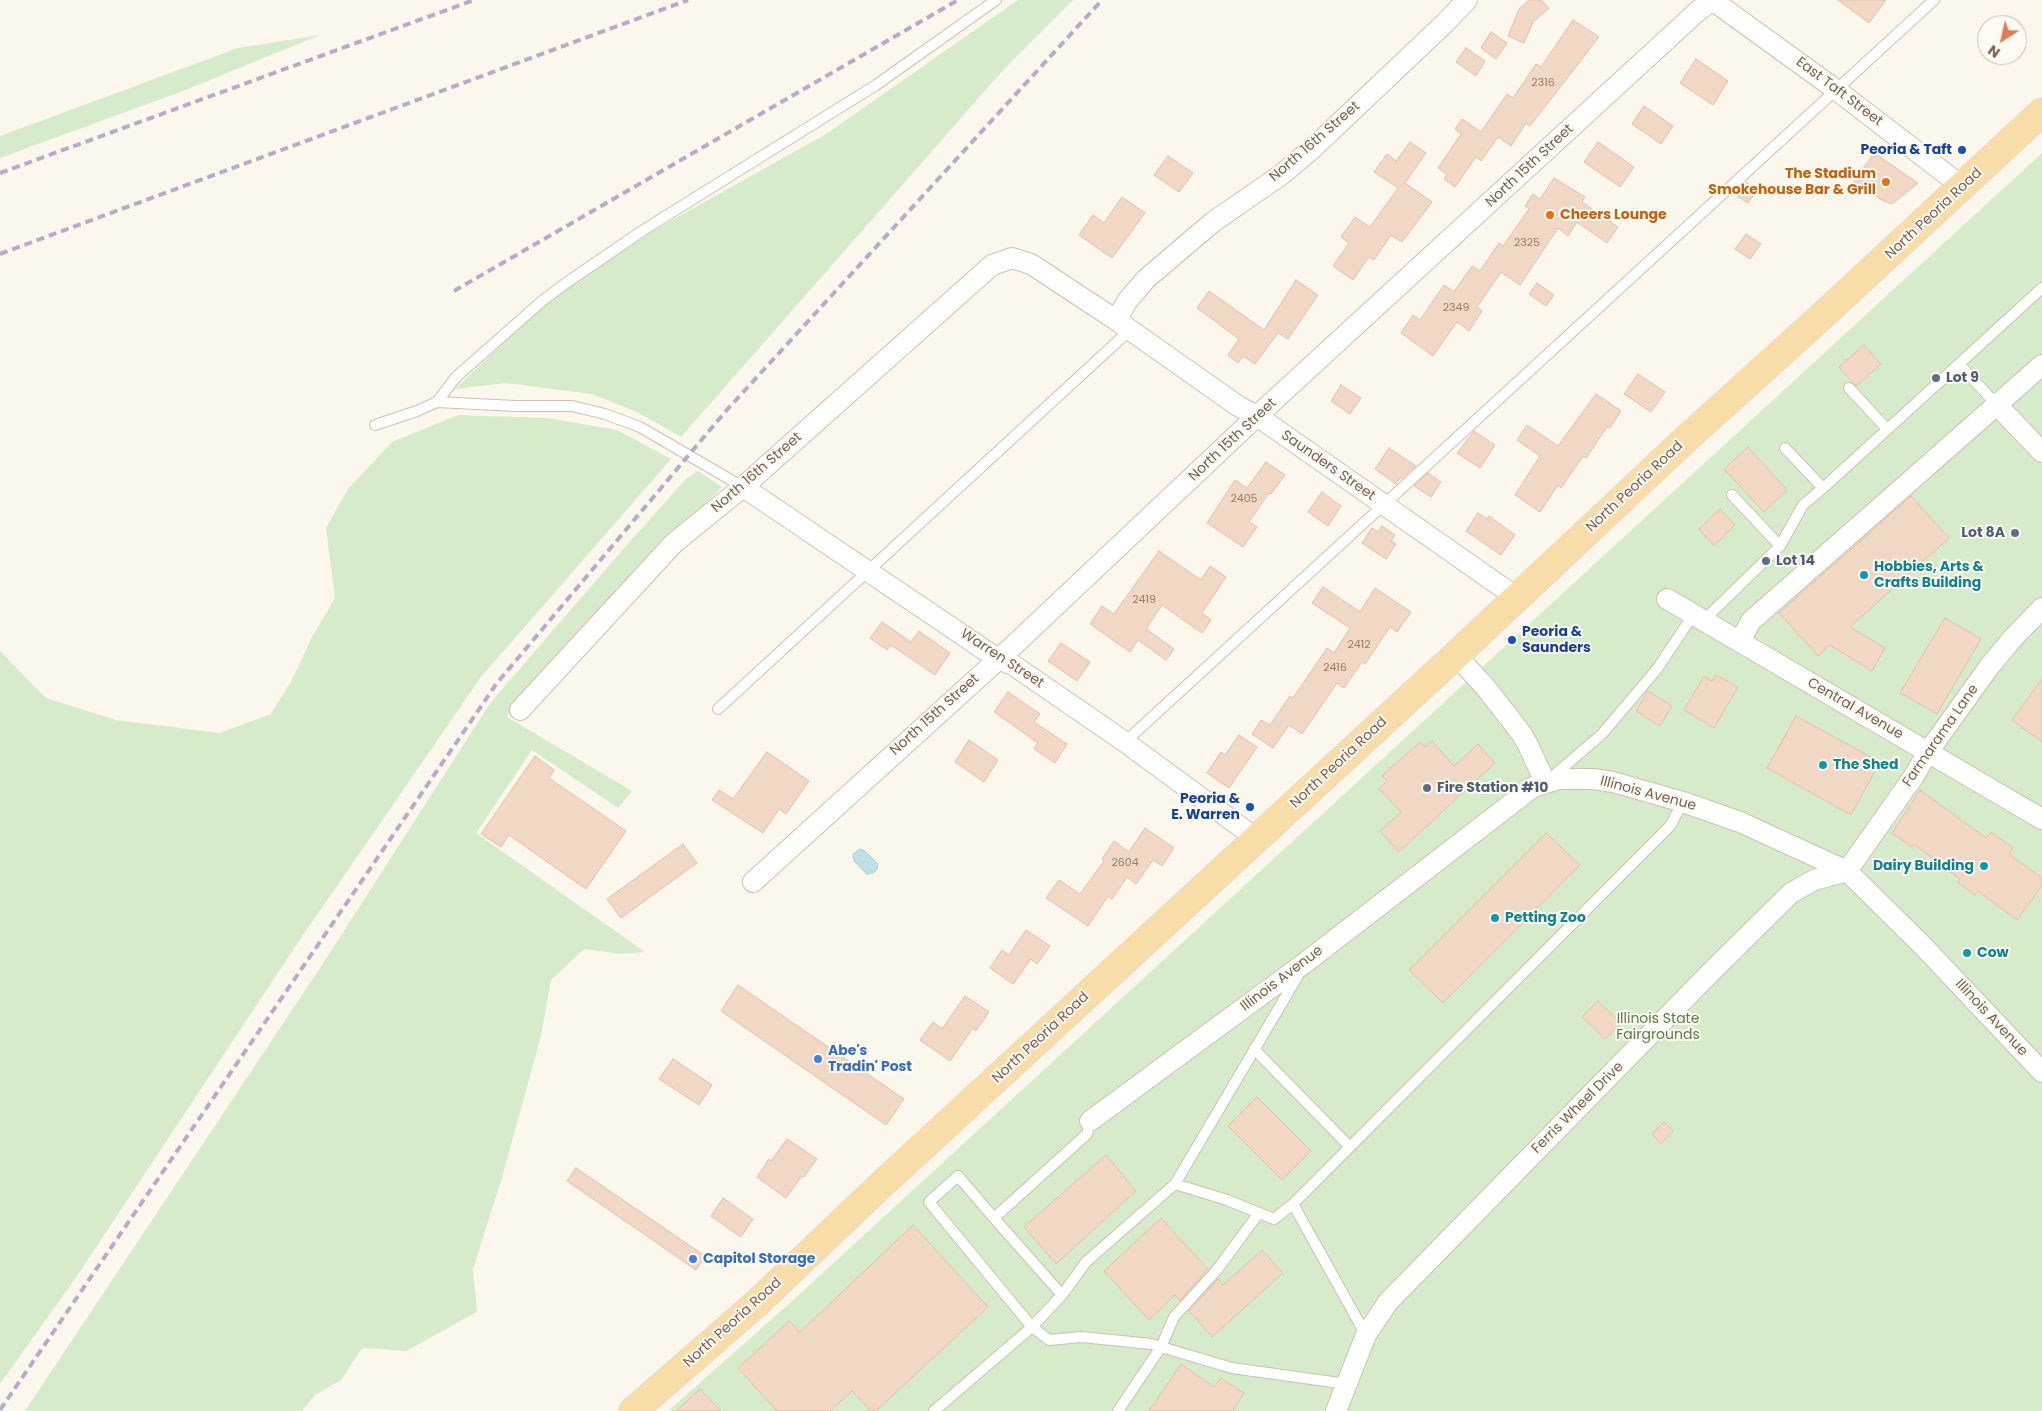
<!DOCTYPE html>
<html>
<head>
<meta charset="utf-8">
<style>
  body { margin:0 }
  #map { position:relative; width:2042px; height:1411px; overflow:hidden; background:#fcf7ec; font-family:Poppins,sans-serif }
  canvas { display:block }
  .north { position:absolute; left:1977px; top:15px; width:50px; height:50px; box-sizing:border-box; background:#fffaf3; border:1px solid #c9bcb1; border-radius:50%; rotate:215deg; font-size:14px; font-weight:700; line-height:20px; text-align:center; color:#785f4e }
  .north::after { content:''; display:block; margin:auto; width:18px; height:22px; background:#e27a56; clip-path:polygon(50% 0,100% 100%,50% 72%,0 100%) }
</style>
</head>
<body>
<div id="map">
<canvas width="2042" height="1411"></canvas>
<div class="north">N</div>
</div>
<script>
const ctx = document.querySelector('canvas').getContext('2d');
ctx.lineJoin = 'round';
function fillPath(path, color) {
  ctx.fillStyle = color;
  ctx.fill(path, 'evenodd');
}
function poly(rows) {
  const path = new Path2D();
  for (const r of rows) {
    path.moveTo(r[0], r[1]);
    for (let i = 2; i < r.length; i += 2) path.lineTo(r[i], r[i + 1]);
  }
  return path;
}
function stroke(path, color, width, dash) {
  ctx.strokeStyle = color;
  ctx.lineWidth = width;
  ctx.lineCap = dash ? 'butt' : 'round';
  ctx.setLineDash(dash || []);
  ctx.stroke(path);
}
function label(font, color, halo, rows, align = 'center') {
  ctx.font = font + ' Poppins,sans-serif';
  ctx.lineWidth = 4;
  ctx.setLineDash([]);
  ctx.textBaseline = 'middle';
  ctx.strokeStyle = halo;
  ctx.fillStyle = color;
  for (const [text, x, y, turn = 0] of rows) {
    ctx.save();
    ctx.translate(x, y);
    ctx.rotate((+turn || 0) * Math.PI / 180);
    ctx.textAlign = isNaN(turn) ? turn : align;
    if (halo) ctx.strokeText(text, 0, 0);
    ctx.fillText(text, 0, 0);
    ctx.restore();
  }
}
const green = poly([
  [1018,0,1073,0,1005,68,681,437,639,413,592,394,506,383,455,389,545,303,649,233,826,134],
  [320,35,183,91,0,158,0,136,238,48],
  [2042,153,2042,1411,668,1411,790,1303],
  [458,415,547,418,617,430,671,459,481,677,301,938,77,1276,0,1384,0,651,46,698,116,720,220,733,271,714,292,680,312,637,335,598,326,528,348,489,392,442],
  [698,471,722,487,656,552,512,706,507,717,632,791,618,808,532,750,476,833,645,952,621,954,584,949,551,980,541,1036,501,1181,473,1269,477,1312,406,1351,362,1348,341,1380,315,1395,302,1411,25,1411,322,965,491,702,625,547,687,478]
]);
const water = poly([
  [860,849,865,851,878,864,877,869,873,873,867,874,854,861,853,854,860,849]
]);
const building = poly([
  [1529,0,1541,0,1549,8,1533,22,1524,43,1508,36,1519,9,1529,0],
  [1838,0,1886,0,1869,23,1838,0],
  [1573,20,1599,37,1530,126,1526,123,1511,146,1498,137,1481,161,1476,157,1455,187,1444,179,1447,174,1438,168,1461,134,1455,129,1462,119,1481,132,1507,94,1513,98,1536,64,1541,67,1573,20],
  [1491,32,1507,43,1496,59,1481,48,1491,32],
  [1466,48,1485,61,1476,76,1456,62,1466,48],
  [1696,59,1728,81,1713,105,1680,83,1696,59],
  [1644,106,1673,126,1661,144,1632,124,1644,106],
  [1410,142,1426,153,1405,183,1432,202,1402,242,1391,235,1374,260,1369,257,1353,280,1333,266,1349,243,1341,237,1355,217,1370,227,1398,188,1374,172,1387,154,1396,161,1410,142],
  [1598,142,1634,167,1620,187,1584,162,1598,142],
  [1874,153,1918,183,1892,204,1882,200,1854,182,1874,153],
  [1168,156,1193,173,1179,192,1154,175,1168,156],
  [1554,178,1585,197,1582,202,1618,227,1607,243,1577,222,1568,236,1558,228,1520,285,1501,272,1477,307,1482,311,1469,331,1457,322,1433,356,1401,333,1413,315,1420,320,1444,285,1454,292,1472,266,1480,271,1499,243,1503,246,1529,209,1525,206,1533,194,1540,199,1554,178],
  [1746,182,1757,190,1748,203,1734,194,1746,182],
  [1122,197,1145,213,1112,258,1079,235,1093,215,1104,223,1122,197],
  [1746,234,1761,244,1750,259,1735,249,1746,234],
  [1296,280,1318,295,1288,339,1278,333,1255,364,1243,356,1238,363,1228,355,1239,339,1197,308,1209,291,1264,330,1296,280],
  [1537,283,1554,295,1546,306,1529,294,1537,283],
  [1864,345,1881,364,1856,386,1839,367,1864,345],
  [1638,374,1665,392,1651,412,1624,394,1638,374],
  [1341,385,1361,398,1350,414,1331,401,1341,385],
  [1596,394,1621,411,1610,428,1607,427,1586,458,1583,456,1561,488,1558,485,1540,512,1515,495,1540,456,1517,440,1527,425,1558,446,1596,394],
  [1474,431,1495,445,1480,468,1457,453,1474,431],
  [1748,447,1787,490,1764,512,1724,469,1748,447],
  [1389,448,1416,466,1402,478,1401,477,1396,484,1375,469,1389,448],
  [1266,462,1285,475,1271,494,1269,493,1249,522,1257,527,1243,547,1207,523,1235,480,1247,488,1266,462],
  [1428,473,1441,482,1431,497,1414,486,1428,473],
  [1322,492,1341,506,1328,526,1308,512,1322,492],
  [1911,496,1949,538,1850,627,1885,648,1872,671,1830,645,1818,656,1779,613,1911,496],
  [1720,509,1735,525,1714,546,1699,529,1720,509],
  [1478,513,1487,519,1489,516,1515,535,1501,555,1466,531,1478,513],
  [1382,526,1395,535,1391,541,1396,544,1386,559,1362,543,1372,528,1378,532,1382,526],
  [1159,551,1201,580,1210,566,1226,577,1202,613,1211,620,1202,633,1162,605,1146,629,1174,649,1166,660,1138,640,1130,652,1090,624,1102,606,1114,614,1159,551],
  [1323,587,1360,612,1375,588,1411,612,1397,632,1390,627,1365,664,1362,662,1344,688,1337,683,1302,734,1289,725,1273,748,1252,734,1261,720,1270,725,1290,696,1293,698,1327,648,1334,653,1350,628,1312,603,1323,587],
  [1945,618,1981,639,1937,714,1900,693,1945,618],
  [882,622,911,642,919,631,950,653,935,675,891,645,887,650,870,638,882,622],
  [1061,643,1090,662,1077,681,1048,661,1061,643],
  [1716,675,1738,687,1714,728,1684,710,1704,676,1712,681,1716,675],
  [2042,679,2042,742,2012,720,2042,679],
  [1648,691,1672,706,1660,726,1636,711,1648,691],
  [1008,692,1040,714,1034,722,1067,744,1055,763,1034,749,1038,743,994,712,1008,692],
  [1796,716,1880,762,1851,815,1767,768,1796,716],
  [1239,735,1257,747,1229,788,1207,773,1221,752,1225,755,1239,735],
  [969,740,998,760,984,782,955,762,969,740],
  [1432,741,1454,766,1478,744,1495,763,1399,852,1380,831,1401,812,1379,789,1387,781,1382,776,1420,742,1425,747,1432,741],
  [767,752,809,781,786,814,779,809,763,833,712,800,719,790,733,799,767,752],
  [535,756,554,770,549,778,626,831,586,889,509,835,501,847,481,834,535,756],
  [1920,790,1986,838,1991,832,2013,848,2009,854,2042,878,2042,886,2017,920,1978,891,1975,895,1957,882,1960,879,1914,844,1912,847,1892,833,1920,790],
  [1145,828,1174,848,1162,866,1153,860,1136,884,1127,877,1112,899,1108,896,1088,926,1046,898,1059,880,1080,894,1104,861,1102,859,1114,841,1129,852,1145,828],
  [1546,833,1580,865,1443,1003,1409,970,1546,833],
  [683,844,697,863,621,918,607,899,683,844],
  [1026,930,1050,946,1037,964,1031,959,1013,984,990,968,1002,950,1009,955,1026,930],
  [738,985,904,1099,886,1125,721,1011,738,985],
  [965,996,989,1012,976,1031,973,1028,950,1061,920,1040,933,1022,942,1029,965,996],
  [1598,1001,1621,1023,1605,1039,1582,1017,1598,1001],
  [673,1059,712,1085,699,1105,659,1079,673,1059],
  [1257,1097,1311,1151,1282,1180,1228,1126,1257,1097],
  [1664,1122,1673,1131,1661,1144,1652,1134,1664,1122],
  [787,1139,817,1159,804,1177,802,1176,786,1198,757,1177,769,1159,771,1161,787,1139],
  [1106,1155,1136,1191,1056,1264,1024,1227,1106,1155],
  [576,1168,705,1256,696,1270,567,1181,576,1168],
  [723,1198,753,1219,741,1237,711,1216,723,1198],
  [1161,1218,1208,1269,1180,1301,1175,1295,1149,1320,1104,1271,1161,1218],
  [913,1225,988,1307,876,1411,871,1411,852,1391,830,1411,777,1411,738,1368,789,1321,800,1332,913,1225],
  [1262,1250,1283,1273,1212,1337,1189,1311,1218,1279,1223,1285,1262,1250],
  [1181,1364,1214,1387,1221,1378,1244,1393,1233,1411,1149,1411,1181,1364],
  [700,1389,721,1411,676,1411,700,1389]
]);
const lane = poly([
  [1959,364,2042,288],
  [1849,388,1887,429],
  [437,402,456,377,542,301,566,283,645,229,876,85,996,0],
  [375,425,417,411,437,402,515,406,572,406,605,414,640,427,743,487],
  [1785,448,1823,488,1959,364,1996,404],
  [1780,546,1803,505,1823,488],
  [1703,621,1780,546,1732,495],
  [718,709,1130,330],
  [1125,742,1934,0],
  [1552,777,1602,734,1657,669,1693,615],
  [1254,1049,1350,1147],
  [1293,1204,1274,1219,1227,1200,1175,1184,1299,974],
  [994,1218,958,1176,929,1202,1032,1327,1049,1340,1082,1337,1151,1344,1232,1368,1347,1384],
  [1062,1295,994,1218,1087,1134,1090,1121],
  [1366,1335,1293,1204,1670,826,1683,802],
  [934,1411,1032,1327,1062,1295,1086,1262,1175,1184],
  [1118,1411,1161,1347,1174,1317,1216,1271,1259,1213]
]);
const street = poly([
  [1712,0,1835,89,1963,187],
  [1116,320,1128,300,1146,279,1213,222,1281,175,1312,149,1445,23,1467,0],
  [1996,404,2042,452],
  [743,487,998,659,1013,665,1125,742,1257,839],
  [1667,599,2042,819],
  [1740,641,1751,621,2042,365],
  [1456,655,1486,688,1521,733,1528,745,1545,782],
  [520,710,674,543,743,487,992,265,1012,258,1031,264,1116,320,1238,406,1257,416,1280,432,1516,597],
  [1847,871,1914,776,1928,752,1989,667,2013,638,2042,608],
  [753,882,1013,646,1257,416,1699,10,1713,0],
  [1090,1121,1306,962,1533,787,1559,779,1593,779,1613,782,1683,802,1740,822,1847,871,1923,946,2042,1072],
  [1336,1411,1366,1335,1388,1302,1714,969,1791,893,1814,880,1847,871]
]);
const primary = poly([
  [633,1411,756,1304,880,1186,1456,655,1686,439,1821,317,2042,112]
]);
const rail = poly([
  [0,173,474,0],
  [0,254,688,0],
  [454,291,958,0],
  [0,1410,497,683,725,412,1102,0]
]);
const markers = [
  [1962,150,5,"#1a4fb4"],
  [1886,182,5,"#e8710a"],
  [1550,215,5,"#e8710a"],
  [1936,378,5,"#5c6f8a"],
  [2015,533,5,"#5c6f8a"],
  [1766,561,5,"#5c6f8a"],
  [1864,575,5,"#0f9aa8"],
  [1512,640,5,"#1a4fb4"],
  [1823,765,5,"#0f9aa8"],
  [1427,788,5,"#5c6f8a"],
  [1250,807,5,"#1a4fb4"],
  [1984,866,5,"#0f9aa8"],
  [1495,918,5,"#0f9aa8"],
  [1967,953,5,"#0f9aa8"],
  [818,1059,5,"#3f7fe0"],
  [693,1259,5,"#3f7fe0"]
];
const numberNames = [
  ["2316",1543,83],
  ["2325",1527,243],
  ["2349",1456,308],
  ["2405",1244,499],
  ["2419",1144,600],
  ["2412",1359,645],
  ["2416",1335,668],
  ["2604",1125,863]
];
const streetNames = [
  ["East Taft Street",1839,92,37],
  ["North 16th Street",1315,142,-41],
  ["North 15th Street",1530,166,-43],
  ["North Peoria Road",1934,214,-43],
  ["North 15th Street",1233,440,-43],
  ["Saunders Street",1328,466,35],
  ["North 16th Street",757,473,-41],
  ["North Peoria Road",1635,487,-43],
  ["Warren Street",1002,659,33],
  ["Central Avenue",1855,709,30],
  ["North 15th Street",935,715,-42],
  ["Farmarama Lane",1941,736,-55],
  ["North Peoria Road",1339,763,-43],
  ["Illinois Avenue",1648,794,15],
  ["Illinois Avenue",1282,979,-37],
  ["Illinois Avenue",1991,1018,47],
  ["North Peoria Road",1041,1038,-43],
  ["Ferris Wheel Drive",1578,1108,-45],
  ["North Peoria Road",733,1323,-42]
];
const transitNames = [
  ["Peoria & Taft",1952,150],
  ["Peoria &",1522,632,"left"],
  ["Saunders",1522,648,"left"],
  ["Peoria &",1240,799],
  ["E. Warren",1240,815]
];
const foodNames = [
  ["The Stadium",1876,174],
  ["Smokehouse Bar & Grill",1876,190],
  ["Cheers Lounge",1560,215,"left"]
];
const serviceNames = [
  ["Lot 9",1946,378],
  ["Lot 8A",2005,533,"right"],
  ["Lot 14",1776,561],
  ["Fire Station #10",1437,788]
];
const cultureNames = [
  ["Hobbies, Arts &",1874,567],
  ["Crafts Building",1874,583],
  ["The Shed",1833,765],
  ["Dairy Building",1974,866,"right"],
  ["Petting Zoo",1505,918],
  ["Cow",1977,953]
];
const parkNames = [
  ["Illinois State",1658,1019],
  ["Fairgrounds",1658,1035]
];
const shopNames = [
  ["Abe's",828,1051],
  ["Tradin' Post",828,1067],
  ["Capitol Storage",703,1259]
];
fillPath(green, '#d6ebca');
fillPath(water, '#c0e0e7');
stroke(water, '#a7cfd8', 1);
fillPath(building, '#f1d8c4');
stroke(building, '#e4bfa5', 1);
stroke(lane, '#cfbfb1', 12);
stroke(street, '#cfbfb1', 22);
stroke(primary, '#dcd5d1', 29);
stroke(lane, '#fff', 10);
stroke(street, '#fff', 20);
stroke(primary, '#f8dda8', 28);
stroke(rail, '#bba9c8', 4, [8, 5]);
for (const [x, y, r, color] of markers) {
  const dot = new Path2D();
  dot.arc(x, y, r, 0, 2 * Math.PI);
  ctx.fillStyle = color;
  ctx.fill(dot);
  stroke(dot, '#fffaf3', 2);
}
label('11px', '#967d6c', null, numberNames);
label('14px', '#785f4e', '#fffaf3', streetNames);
label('bold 14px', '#164399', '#fffaf3', transitNames, 'right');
label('bold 14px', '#c56008', '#fffaf3', foodNames, 'right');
label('bold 14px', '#4e5e75', '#fffaf3', serviceNames, 'left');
label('bold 14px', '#0d838f', '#fffaf3', cultureNames, 'left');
label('14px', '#547e46', '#fffaf3', parkNames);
label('bold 14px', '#366cbe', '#fffaf3', shopNames, 'left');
</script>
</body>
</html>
